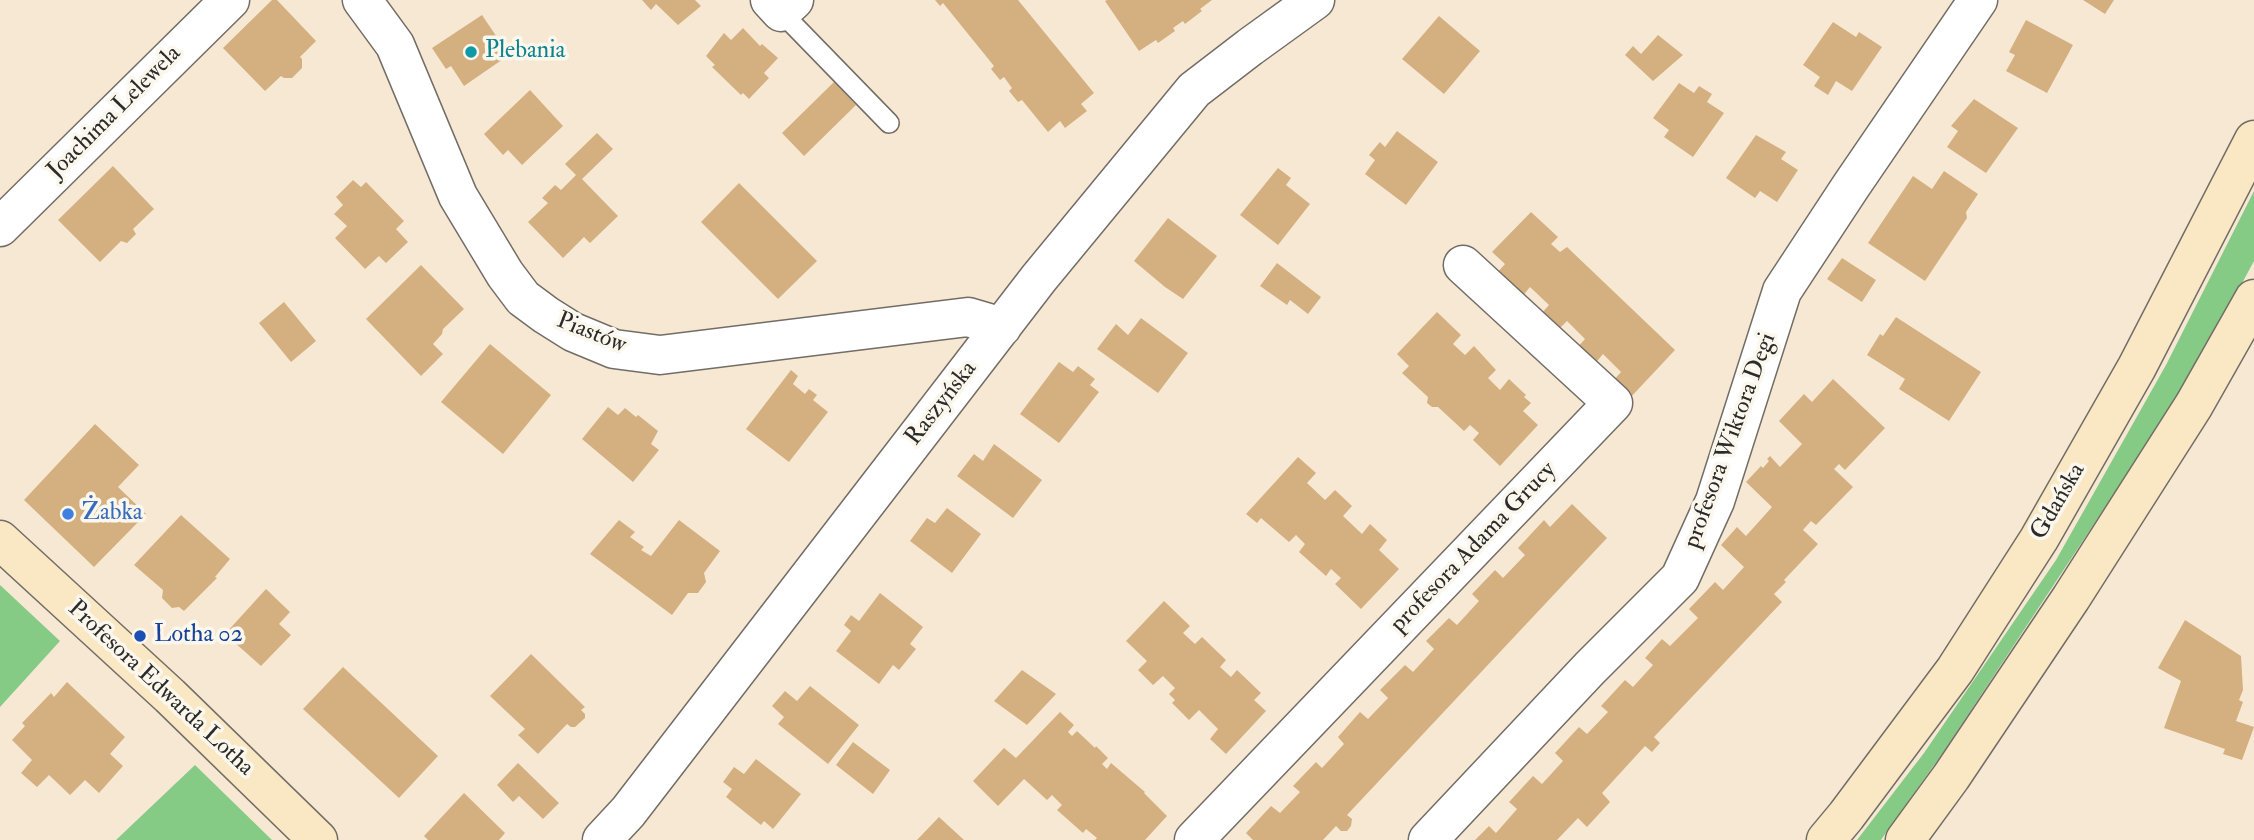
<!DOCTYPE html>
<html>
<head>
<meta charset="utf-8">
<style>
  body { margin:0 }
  canvas { display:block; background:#f7e8d3 }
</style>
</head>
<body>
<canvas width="2254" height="840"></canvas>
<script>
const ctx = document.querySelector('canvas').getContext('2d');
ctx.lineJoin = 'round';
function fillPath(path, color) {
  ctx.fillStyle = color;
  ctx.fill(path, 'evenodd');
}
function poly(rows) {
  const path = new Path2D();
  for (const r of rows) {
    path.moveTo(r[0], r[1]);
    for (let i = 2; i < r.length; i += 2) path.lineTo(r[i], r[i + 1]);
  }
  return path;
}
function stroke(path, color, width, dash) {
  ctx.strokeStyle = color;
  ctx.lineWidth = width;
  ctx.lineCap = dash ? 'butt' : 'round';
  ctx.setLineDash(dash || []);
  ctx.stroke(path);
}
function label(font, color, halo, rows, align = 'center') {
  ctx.font = font + ' "IM FELL Double Pica",serif';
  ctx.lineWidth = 7;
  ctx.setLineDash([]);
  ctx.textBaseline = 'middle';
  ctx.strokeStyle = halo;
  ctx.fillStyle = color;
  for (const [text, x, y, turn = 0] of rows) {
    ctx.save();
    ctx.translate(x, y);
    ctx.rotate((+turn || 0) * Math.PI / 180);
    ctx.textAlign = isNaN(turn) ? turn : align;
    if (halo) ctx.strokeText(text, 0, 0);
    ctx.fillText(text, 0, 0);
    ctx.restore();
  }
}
const green = poly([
  [2254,191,2254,261,2193,374,1944,751,1883,837,1881,840,1857,840,1924,753,2056,560,2166,365],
  [0,585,60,641,0,707],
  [195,765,272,840,116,840]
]);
const building = poly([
  [272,0,277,0,316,41,300,57,302,59,302,68,292,78,284,78,281,76,265,91,223,48],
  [642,0,695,0,701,6,678,25,656,4,651,10],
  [935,0,1018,0,1094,93,1081,104,1087,111,1065,128,1060,121,1048,132,1022,100,1018,102,1009,91,1012,88,1004,77,1000,80,991,69,994,66,943,3,940,6],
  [1107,0,1212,0,1200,9,1202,11,1185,24,1183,21,1173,28,1175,31,1158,43,1156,40,1139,51,1105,1],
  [2083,0,2114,0,2105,14],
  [482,15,509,55,464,86,451,66,446,69,432,48],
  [1439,16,1480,51,1444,94,1402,59],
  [2026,20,2073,45,2047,93,2006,71,2015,55,2009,52],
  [1833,22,1856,37,1859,32,1882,47,1852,91,1836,81,1828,95,1814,86,1820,77,1803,65],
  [743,28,760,46,762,44,778,58,764,73,769,78,749,99,743,93,741,95,712,67,715,65,706,56,724,33,731,40],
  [1658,35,1683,55,1653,81,1625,55,1633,46,1641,54],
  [834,82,856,105,804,156,782,133],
  [1679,83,1694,93,1699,86,1712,94,1707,102,1724,113,1693,157,1664,137,1669,130,1653,118],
  [530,90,563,126,522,165,508,150,503,155,484,134],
  [1974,99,2018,128,1986,173,1947,147,1958,131,1951,126],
  [1397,131,1438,162,1406,205,1365,174,1375,160,1369,155,1380,142,1385,147],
  [597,133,613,149,582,179,618,216,590,243,584,237,563,258,528,222,548,203,542,198,555,185,561,190,576,175,565,164],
  [1756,135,1786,152,1781,159,1798,170,1777,202,1760,191,1755,198,1726,178],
  [113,166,154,209,133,229,136,234,127,243,121,241,100,262,58,220],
  [1278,168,1291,178,1286,185,1310,204,1278,245,1240,215],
  [1944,171,1978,194,1966,212,1967,218,1925,281,1868,243,1913,176,1932,189],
  [353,180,361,187,366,182,404,221,396,229,408,242,386,263,379,256,365,269,335,238,347,226,334,214,343,205,336,197],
  [739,183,817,261,778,299,701,222],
  [1531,212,1558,237,1551,244,1560,252,1567,247,1675,350,1630,398,1612,382,1621,372,1603,354,1594,365,1577,348,1585,339,1567,321,1557,331,1540,315,1549,305,1530,287,1521,298,1496,274,1505,264,1492,252],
  [1168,218,1217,256,1183,299,1165,287,1134,261],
  [1842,258,1876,280,1862,302,1827,279],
  [1277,263,1321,297,1308,314,1290,300,1287,305,1260,286],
  [421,265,464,309,443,329,442,334,433,344,443,354,421,376,366,319],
  [284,302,316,341,291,362,259,323],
  [1437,312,1461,335,1453,344,1465,355,1474,346,1496,370,1488,378,1500,390,1509,379,1526,395,1524,397,1531,403,1523,411,1538,425,1500,466,1473,440,1479,433,1470,425,1464,431,1438,407,1432,407,1427,403,1428,397,1402,373,1409,366,1397,354],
  [1896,317,1981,372,1949,421,1899,389,1905,379,1867,355,1880,334,1883,336],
  [1141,318,1188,353,1158,393,1097,349,1116,324,1128,335],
  [490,344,551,395,503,454,441,402],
  [1059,362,1073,372,1078,366,1095,379,1090,385,1099,392,1059,443,1020,414],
  [791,370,798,376,793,384,805,394,809,389,817,395,813,400,828,412,789,462,746,429],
  [1833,379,1885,428,1845,470,1839,464,1834,469,1853,487,1816,525,1811,521,1803,530,1818,544,1784,580,1786,582,1774,594,1782,602,1654,737,1660,743,1652,752,1645,746,1602,793,1610,802,1587,827,1578,818,1557,840,1475,840,1489,826,1496,833,1517,809,1509,802,1533,776,1542,784,1563,761,1555,753,1579,727,1587,734,1608,712,1601,706,1625,680,1633,687,1653,665,1645,658,1662,639,1670,646,1698,618,1689,609,1715,582,1723,590,1744,567,1721,545,1737,527,1746,536,1772,507,1746,482,1761,466,1763,468,1769,461,1767,459,1770,456,1780,467,1802,444,1779,421,1804,394,1812,402],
  [608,407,618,415,625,408,636,417,638,415,658,431,651,444,659,450,633,482,582,439],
  [95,424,139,465,118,487,146,514,94,567,24,500],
  [994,444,1042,480,1013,518,957,476,974,454,983,461],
  [1298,457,1316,473,1307,483,1325,500,1335,490,1352,506,1343,516,1362,534,1370,524,1387,540,1379,550,1399,569,1361,609,1335,584,1341,578,1331,569,1326,576,1299,552,1305,544,1296,535,1289,542,1261,518,1257,523,1246,514],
  [1572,504,1607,538,1347,815,1352,819,1351,826,1347,831,1341,831,1336,826,1323,840,1253,840,1246,833,1271,806,1280,813,1300,792,1293,786,1316,762,1322,768,1344,744,1338,737,1360,712,1368,719,1388,698,1380,690,1405,665,1413,672,1434,649,1426,641,1449,618,1457,625,1479,601,1472,594,1495,570,1503,578,1525,555,1518,548,1544,520,1550,527],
  [947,508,981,534,952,573,910,541,927,518,935,523],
  [181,515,230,559,215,577,217,578,184,611,179,607,172,608,162,598,163,590,134,565],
  [619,520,635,532,630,537,644,547,641,550,651,556,679,520,720,551,704,573,706,582,698,593,688,593,672,615,590,554],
  [266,589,290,612,279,624,291,635,261,666,225,634],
  [880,593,923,627,910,644,916,649,899,670,893,665,879,684,836,651,851,631,844,625,851,615,859,621],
  [1164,601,1190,626,1183,633,1195,644,1202,637,1226,660,1220,667,1231,677,1237,670,1261,693,1254,700,1266,711,1226,754,1210,739,1218,729,1199,710,1189,720,1172,703,1175,700,1169,694,1175,688,1163,676,1153,685,1138,670,1147,661,1126,641],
  [2185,620,2241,656,2243,690,2239,700,2243,702,2236,721,2254,727,2242,760,2223,754,2225,749,2164,728,2181,681,2158,668],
  [531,654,585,707,581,710,585,714,585,718,575,727,571,727,567,724,538,754,518,735,525,729,490,696],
  [343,667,438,756,399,798,303,709],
  [1022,670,1056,694,1027,725,994,701],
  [67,682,125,737,110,754,123,766,99,793,85,780,70,795,49,775,37,787,21,773,32,760,12,740,25,726,22,723,51,693,54,697],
  [810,686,859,725,828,764,778,724,784,717,772,706,785,691,797,701],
  [1060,712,1074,725,1068,732,1072,736,1077,731,1095,748,1096,746,1108,758,1102,764,1107,769,1111,763,1145,792,1144,793,1167,816,1145,840,1095,840,1097,838,1086,829,1083,833,1057,810,1062,805,1052,795,1047,800,1024,779,998,806,973,781,1004,748,1016,758],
  [853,742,890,770,873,794,836,765],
  [756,759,801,794,773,829,764,821,761,825,726,797,732,789,723,782,734,767,744,774],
  [518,763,559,803,543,819,519,796,513,802,497,785],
  [464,793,505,833,499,840,428,840,424,836],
  [939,817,964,840,917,840]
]);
const lane = poly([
  [781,12,889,123]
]);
const street = poly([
  [362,0,395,45,458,196,505,274,523,298,546,315,573,332,614,349,660,355,968,317,1002,327],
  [770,0,781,12,794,0],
  [0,227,230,0],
  [602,840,628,812,1039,278,1194,90,1250,47,1315,0],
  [1194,840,1613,403,1463,265],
  [1428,840,1590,668,1680,578,1715,501,1782,291,1851,186,1978,0]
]);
const secondary = poly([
  [0,540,170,696,318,840],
  [1826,840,1846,816,1955,670,2039,539,2137,367,2254,140],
  [1905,840,1951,777,2071,598,2194,405,2254,299]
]);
const markers = [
  [471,52,7,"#0f9aa8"],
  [68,514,7,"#3f7fe0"],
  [140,636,7,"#1a4fb4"]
];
const cultureNames = [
  ["Plebania",485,52]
];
const streetNames = [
  ["Joachima Lelewela",115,113,-45],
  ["Piastów",591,334,22],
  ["Raszyńska",942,404,-52],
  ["profesora Wiktora Degi",1731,441,-70],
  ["Gdańska",2059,502,-60],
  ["profesora Adama Grucy",1474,548,-46],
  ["Profesora Edwarda Lotha",160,689,43]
];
const shopNames = [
  ["Żabka",82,514]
];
const transitNames = [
  ["Lotha 02",154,636]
];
fillPath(green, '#85cb86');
fillPath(building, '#d4b081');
stroke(lane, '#726d66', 22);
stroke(street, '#726d66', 41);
stroke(secondary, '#726d66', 41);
stroke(lane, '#fff', 19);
stroke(street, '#fff', 38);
stroke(secondary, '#fae7c3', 38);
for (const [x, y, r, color] of markers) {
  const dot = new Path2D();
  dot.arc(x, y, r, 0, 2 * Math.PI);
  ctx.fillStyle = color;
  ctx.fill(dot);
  stroke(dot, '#fbf7ec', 2.5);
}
label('24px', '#0d838f', '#fbf7ec', cultureNames, 'left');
label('24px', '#2b2b2b', '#fbf7ec', streetNames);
label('24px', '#366cbe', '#fbf7ec', shopNames, 'left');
label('24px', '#164399', '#fbf7ec', transitNames, 'left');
</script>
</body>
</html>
